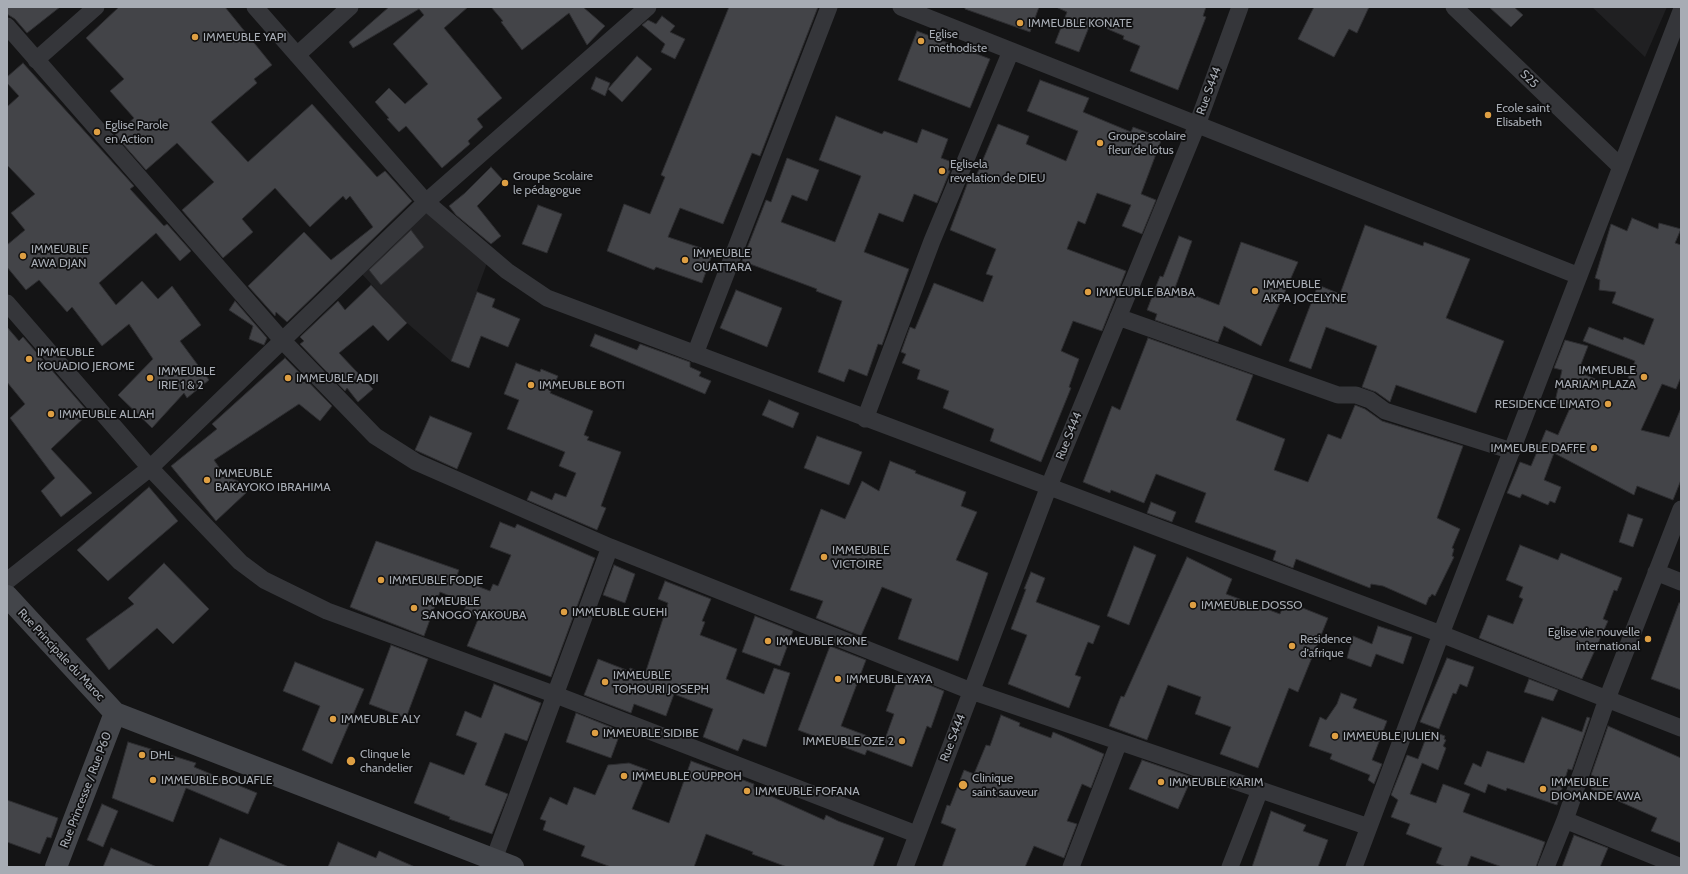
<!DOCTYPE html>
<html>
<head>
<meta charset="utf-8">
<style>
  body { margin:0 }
  #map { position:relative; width:1688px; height:874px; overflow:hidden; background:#141415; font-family:Cabin,sans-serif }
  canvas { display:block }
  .frame { position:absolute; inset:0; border:8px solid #a7acb4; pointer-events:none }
</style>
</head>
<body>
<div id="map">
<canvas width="1688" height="874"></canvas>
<div class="frame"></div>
</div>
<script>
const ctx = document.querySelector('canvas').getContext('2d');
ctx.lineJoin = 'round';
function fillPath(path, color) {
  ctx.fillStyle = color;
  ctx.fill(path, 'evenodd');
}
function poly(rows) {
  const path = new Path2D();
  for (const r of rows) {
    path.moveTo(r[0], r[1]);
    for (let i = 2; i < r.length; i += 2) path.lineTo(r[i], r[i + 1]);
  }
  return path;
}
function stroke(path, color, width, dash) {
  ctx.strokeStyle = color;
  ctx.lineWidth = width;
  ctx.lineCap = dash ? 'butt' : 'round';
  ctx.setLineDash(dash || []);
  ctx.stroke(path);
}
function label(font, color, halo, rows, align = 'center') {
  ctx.font = font + ' Cabin,sans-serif';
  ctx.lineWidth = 3.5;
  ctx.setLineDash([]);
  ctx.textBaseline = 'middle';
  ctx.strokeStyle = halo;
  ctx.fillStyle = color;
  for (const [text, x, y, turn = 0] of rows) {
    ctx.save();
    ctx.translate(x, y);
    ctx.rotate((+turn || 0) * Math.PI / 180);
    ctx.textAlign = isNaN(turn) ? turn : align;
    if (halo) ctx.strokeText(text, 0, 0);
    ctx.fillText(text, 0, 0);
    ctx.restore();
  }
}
const built = poly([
  [1592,7,1667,7,1645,57],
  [427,212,487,263,451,361,407,323,361,273]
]);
const building = poly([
  [7,7,60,7,27,33,15,19,7,14,7,7],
  [119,7,225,7,272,65,254,79,257,83,211,122,248,162,312,104,377,177,385,171,412,201,287,322,276,312,275,316,248,286,304,232,331,260,373,227,350,196,346,200,343,196,310,227,275,188,242,219,253,232,223,258,182,210,214,182,177,143,146,170,115,135,134,118,110,91,124,79,86,38,119,7],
  [389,7,468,7,444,28,502,98,477,119,483,127,468,141,470,144,442,168,406,126,399,132,387,119,389,118,375,102,389,88,405,104,428,84,393,44,424,15,419,9,353,48,349,42,389,7],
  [491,7,583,7,605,26,587,45,569,13,522,50,501,22,503,21,491,7],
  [729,7,818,7,760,156,752,153,723,224,680,208,668,237,713,252,702,283,656,267,654,270,607,251,624,204,650,214,665,177,661,175,729,7],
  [965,7,1039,7,1030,32,965,9,965,7],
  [1056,7,1206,7,1203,16,1206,17,1178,90,1130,71,1140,46,1123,39,1124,36,1091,22,1079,52,1055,43,1067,12,1056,7],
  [1314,7,1369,7,1357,33,1349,29,1334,57,1298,39,1314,7],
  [1489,7,1514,7,1523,15,1511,27,1489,7],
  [662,16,675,26,670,32,685,39,675,59,661,52,665,44,642,25,648,20,656,24,662,16],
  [917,31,990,59,970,108,898,80,917,31],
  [637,56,652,69,622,102,608,89,637,56],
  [23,63,134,186,130,189,164,226,167,224,191,251,180,261,156,233,99,283,116,305,142,281,158,299,172,286,201,325,180,341,209,380,187,398,184,393,152,428,118,395,153,359,129,324,102,346,72,307,67,312,39,280,26,290,7,267,7,245,25,230,11,213,35,194,7,165,7,107,19,96,7,83,7,77,23,63],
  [596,77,610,83,605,96,591,89,596,77],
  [1040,80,1089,98,1083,112,1131,132,1133,127,1162,138,1141,194,1156,200,1142,234,1122,226,1131,205,1097,193,1085,224,1078,221,1067,249,1126,271,1102,331,1073,321,1061,351,1079,359,1069,387,1071,388,1041,462,990,441,994,429,943,408,949,391,917,379,920,370,902,363,906,354,901,352,910,327,915,329,934,283,983,302,993,276,986,274,996,249,950,230,969,179,974,181,998,124,1029,136,1026,144,1066,161,1078,131,1027,111,1040,80],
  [836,116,882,134,884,131,917,143,922,129,948,139,941,158,952,162,948,170,950,171,937,203,914,194,903,222,879,213,864,252,909,269,882,345,878,344,867,376,849,369,844,382,818,372,842,301,816,291,817,289,742,261,766,200,771,202,787,158,819,170,807,201,792,195,781,222,835,242,861,176,819,160,836,116],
  [491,167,503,180,477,206,501,236,491,244,456,215,449,206,465,193,491,167],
  [538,205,562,214,547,253,522,244,538,205],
  [1632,218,1658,229,1659,223,1681,229,1675,243,1681,245,1681,377,1676,389,1662,384,1641,430,1669,437,1681,408,1681,480,1673,500,1637,486,1634,495,1554,453,1544,480,1561,487,1555,503,1550,501,1548,505,1522,494,1520,498,1507,493,1520,462,1531,466,1546,430,1558,435,1570,408,1555,402,1562,370,1554,368,1565,340,1588,346,1578,372,1623,390,1635,361,1583,341,1589,327,1623,340,1624,337,1644,345,1654,319,1612,303,1616,292,1599,290,1600,280,1595,278,1611,224,1627,231,1632,218],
  [1365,225,1423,246,1424,242,1470,259,1446,318,1504,341,1476,413,1396,385,1390,402,1376,392,1362,387,1377,346,1326,327,1311,369,1289,361,1318,285,1340,294,1365,225],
  [411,230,424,247,381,285,369,270,411,230],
  [1179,236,1192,241,1175,288,1219,305,1241,242,1298,262,1261,346,1224,326,1218,342,1155,320,1157,314,1147,310,1160,276,1163,277,1179,236],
  [371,285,407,323,388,341,373,325,339,353,373,389,358,402,347,388,345,391,300,344,304,341,300,337,338,301,345,310,371,285],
  [736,290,782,308,767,347,720,328,736,290],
  [477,292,495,299,492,307,520,319,508,347,481,336,469,368,451,361,477,292],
  [235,301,267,338,264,345,249,339,253,326,229,310,235,301],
  [7,327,19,341,23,337,89,413,51,449,92,493,61,517,41,491,55,478,10,418,25,404,7,382,7,327],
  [595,334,637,350,640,344,690,362,690,367,701,372,699,376,711,381,705,394,590,346,595,334],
  [1148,338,1253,375,1236,420,1285,439,1274,470,1308,482,1328,434,1341,439,1355,405,1365,409,1382,421,1463,446,1437,518,1460,529,1452,548,1454,549,1452,556,1454,557,1435,596,1432,594,1430,597,1429,597,1426,605,1383,586,1371,584,1370,588,1296,559,1293,568,1273,560,1276,551,1195,522,1206,493,1156,474,1144,503,1111,490,1110,493,1083,482,1112,406,1120,410,1148,338],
  [285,358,332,406,320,421,299,404,214,460,225,476,238,481,247,492,216,521,171,466,217,429,212,424,285,358],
  [516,363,540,372,541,369,558,376,550,393,593,411,584,435,589,437,587,440,621,452,601,506,606,508,597,530,527,500,531,491,552,500,555,493,566,497,576,473,559,466,565,452,507,429,519,400,504,394,516,363],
  [769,400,799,413,793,428,762,415,769,400],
  [430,416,472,433,457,469,415,450,430,416],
  [817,436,862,452,849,485,804,468,817,436],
  [890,461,916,471,915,473,966,492,961,506,977,512,956,560,988,573,958,661,898,639,912,599,882,587,861,636,816,618,823,601,790,590,821,509,845,519,862,481,879,491,890,461],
  [149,487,178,521,108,581,77,550,149,487],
  [1151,502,1176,512,1172,522,1147,513,1151,502],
  [1628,514,1643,519,1633,547,1619,542,1628,514],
  [500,522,515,528,517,524,595,558,551,677,467,646,479,617,464,611,467,603,440,592,424,636,350,607,376,541,459,570,456,578,490,591,493,584,498,586,511,555,490,547,500,522],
  [1520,545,1558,560,1561,553,1622,578,1617,591,1614,590,1603,619,1608,621,1582,679,1479,638,1488,615,1513,624,1523,599,1519,597,1523,587,1506,580,1520,545],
  [1134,546,1156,555,1129,625,1107,616,1134,546],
  [1187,557,1232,579,1226,594,1280,614,1285,601,1328,618,1298,692,1289,688,1258,768,1220,754,1231,727,1195,714,1201,697,1168,685,1147,740,1109,726,1121,696,1124,697,1187,557],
  [164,563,209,609,173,644,157,628,109,670,86,639,134,604,128,598,164,563],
  [614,565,635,574,625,603,603,595,614,565],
  [1031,572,1045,578,1036,602,1100,626,1093,644,1088,642,1075,675,1081,677,1069,708,1008,684,1027,635,1011,629,1026,589,1024,589,1031,572],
  [665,581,711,599,702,621,705,622,700,635,737,649,726,679,764,694,774,668,790,673,766,747,743,739,738,751,703,737,713,709,674,694,666,716,634,704,631,713,584,695,598,659,629,671,630,668,645,674,668,603,658,599,665,581],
  [1679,603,1681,603,1681,690,1651,679,1679,603],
  [755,616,793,631,780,666,742,652,755,616],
  [1378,626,1412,637,1403,664,1376,654,1371,667,1347,658,1353,636,1372,644,1378,626],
  [391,645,428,659,406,718,369,704,391,645],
  [830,646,866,660,841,726,884,742,894,714,886,711,900,673,944,691,931,728,927,726,912,767,867,750,865,755,798,730,830,646],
  [1447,658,1474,667,1467,687,1460,684,1456,694,1453,693,1439,729,1420,722,1447,658],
  [295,662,364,689,332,764,302,750,320,706,283,691,295,662],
  [1529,679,1558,690,1553,701,1524,692,1529,679],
  [494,684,541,703,527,741,505,733,485,785,508,794,492,834,449,819,450,817,414,803,430,762,464,775,477,743,456,735,465,711,481,718,494,684],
  [1341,693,1357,699,1353,708,1387,721,1372,760,1382,764,1374,784,1368,780,1370,775,1330,759,1332,754,1309,746,1320,717,1326,720,1337,704,1341,693],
  [576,713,621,731,611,758,566,742,576,713],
  [1001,715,1020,723,1019,726,1051,738,1053,732,1104,754,1091,788,1082,784,1067,821,1077,824,1064,858,1034,846,1025,867,942,867,956,829,941,823,947,805,950,806,964,770,974,774,986,745,990,746,1001,715],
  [1542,717,1582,732,1587,717,1590,718,1572,770,1568,769,1557,805,1507,788,1506,791,1488,784,1485,793,1464,784,1473,763,1481,767,1487,751,1524,763,1542,717],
  [1608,726,1681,758,1681,843,1651,831,1657,818,1591,789,1596,777,1591,775,1608,726],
  [1429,730,1445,736,1444,739,1446,740,1443,746,1446,748,1438,770,1422,763,1410,794,1436,803,1443,784,1470,794,1463,812,1545,842,1536,867,1502,867,1471,856,1467,867,1446,867,1436,863,1442,848,1406,834,1410,824,1391,817,1398,800,1391,795,1407,755,1418,759,1429,730],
  [128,742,196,763,194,767,257,793,248,814,186,788,173,822,112,798,128,742],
  [1142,760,1192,777,1178,809,1129,789,1142,760],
  [691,761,754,784,753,788,824,820,826,815,838,821,884,838,873,867,787,867,752,854,753,852,706,834,694,867,611,867,581,856,585,846,543,830,546,821,540,819,550,797,567,805,574,787,595,795,608,765,629,763,648,770,632,809,669,823,691,761],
  [7,800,58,818,51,838,47,837,40,854,7,842,7,800],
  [102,804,118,811,103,847,87,840,102,804],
  [1271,811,1306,825,1303,831,1328,840,1318,867,1252,867,1271,811],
  [1574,835,1608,848,1600,867,1562,867,1574,835],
  [220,838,289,867,208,867,220,838],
  [338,842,376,858,379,851,415,867,328,867,338,842],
  [111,848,157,867,103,867,111,848]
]);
const street = poly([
  [255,7,426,202,507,271,547,298,1441,634,1681,728],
  [901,7,1579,276],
  [1454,7,1621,167],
  [7,26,282,340,375,436,416,462,610,547,971,691,1369,827],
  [297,55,350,7],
  [36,60,96,7],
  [7,303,150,468,240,562,264,580,327,611,556,695,916,834],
  [1118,317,1338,395,1356,395,1370,400,1385,411,1512,451],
  [695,354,829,7],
  [865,419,932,241,1011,51],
  [1656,572,1681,582],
  [7,581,150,468,426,202,648,7],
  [1565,820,1681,867],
  [491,867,610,547],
  [905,867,1049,486,1197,125,1240,7],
  [1071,867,1119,742],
  [1230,867,1260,790],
  [1354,867,1441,634,1681,11],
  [1546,867,1565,820,1607,699,1681,509]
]);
const secondary = poly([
  [7,596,115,713,513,867],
  [56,867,115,713]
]);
const markers = [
  [1020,23,4,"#de9f43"],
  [195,37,4,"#de9f43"],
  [921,41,4,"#de9f43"],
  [1488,115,4,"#de9f43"],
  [97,132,4,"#de9f43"],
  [1100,143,4,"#de9f43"],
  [942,171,4,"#de9f43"],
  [505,183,4,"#de9f43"],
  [23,256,4,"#de9f43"],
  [685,260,4,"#de9f43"],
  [1255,291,4,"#de9f43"],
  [1088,292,4,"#de9f43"],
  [29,359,4,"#de9f43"],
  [1644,377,4,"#de9f43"],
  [150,378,4,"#de9f43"],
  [288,378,4,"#de9f43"],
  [531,385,4,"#de9f43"],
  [1608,404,4,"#de9f43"],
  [51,414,4,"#de9f43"],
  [1594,448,4,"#de9f43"],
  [207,480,4,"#de9f43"],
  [824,557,4,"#de9f43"],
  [381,580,4,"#de9f43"],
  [1193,605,4,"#de9f43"],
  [414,608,4,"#de9f43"],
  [564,612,4,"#de9f43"],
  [1648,639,4,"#de9f43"],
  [768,641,4,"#de9f43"],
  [1292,646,4,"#de9f43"],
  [838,679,4,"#de9f43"],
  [605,682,4,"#de9f43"],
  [333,719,4,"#de9f43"],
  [595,733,4,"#de9f43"],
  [1335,736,4,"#de9f43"],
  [902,741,4,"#de9f43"],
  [142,755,4,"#de9f43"],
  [351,761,5,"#de9f43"],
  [624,776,4,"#de9f43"],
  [153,780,4,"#de9f43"],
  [1161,782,4,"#de9f43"],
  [963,785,5,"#de9f43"],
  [1543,789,4,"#de9f43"],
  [747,791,4,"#de9f43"]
];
const poiNames = [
  ["IMMEUBLE KONATE",1028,23],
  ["Eglise",929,34],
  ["methodiste",929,48],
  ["IMMEUBLE YAPI",203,37],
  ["Ecole saint",1496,108],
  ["Elisabeth",1496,122],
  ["Eglise Parole",105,125],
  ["en Action",105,139],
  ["Groupe scolaire",1108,136],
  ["fleur de lotus",1108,150],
  ["Eglisela",950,164],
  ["revelation de DIEU",950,178],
  ["Groupe Scolaire",513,176],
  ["le pédagogue",513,190],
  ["IMMEUBLE",31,249],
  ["AWA DJAN",31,263],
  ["IMMEUBLE",693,253],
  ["OUATTARA",693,267],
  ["IMMEUBLE",1263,284],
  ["AKPA JOCELYNE",1263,298],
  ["IMMEUBLE BAMBA",1096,292],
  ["IMMEUBLE",37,352],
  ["KOUADIO JEROME",37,366],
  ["IMMEUBLE",1636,370,"right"],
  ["MARIAM PLAZA",1636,384,"right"],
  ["IMMEUBLE",158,371],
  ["IRIE 1 & 2",158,385],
  ["IMMEUBLE ADJI",296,378],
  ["IMMEUBLE BOTI",539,385],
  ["RESIDENCE LIMATO",1600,404,"right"],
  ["IMMEUBLE ALLAH",59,414],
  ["IMMEUBLE DAFFE",1586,448,"right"],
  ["IMMEUBLE",215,473],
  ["BAKAYOKO IBRAHIMA",215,487],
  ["IMMEUBLE",832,550],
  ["VICTOIRE",832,564],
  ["IMMEUBLE FODJE",389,580],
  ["IMMEUBLE",422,601],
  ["SANOGO YAKOUBA",422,615],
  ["IMMEUBLE DOSSO",1201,605],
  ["IMMEUBLE GUEHI",572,612],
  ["Eglise vie nouvelle",1640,632,"right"],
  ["international",1640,646,"right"],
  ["Residence",1300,639],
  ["d'afrique",1300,653],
  ["IMMEUBLE KONE",776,641],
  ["IMMEUBLE",613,675],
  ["TOHOURI JOSEPH",613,689],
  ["IMMEUBLE YAYA",846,679],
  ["IMMEUBLE ALY",341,719],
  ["IMMEUBLE SIDIBE",603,733],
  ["IMMEUBLE JULIEN",1343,736],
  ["IMMEUBLE OZE 2",894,741,"right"],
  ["Clinque le",360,754],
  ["chandelier",360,768],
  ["DHL",150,755],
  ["IMMEUBLE OUPPOH",632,776],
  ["Clinique",972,778],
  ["saint sauveur",972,792],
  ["IMMEUBLE BOUAFLE",161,780],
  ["IMMEUBLE KARIM",1169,782],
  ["IMMEUBLE",1551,782],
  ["DIOMANDE AWA",1551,796],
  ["IMMEUBLE FOFANA",755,791]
];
const streetNames = [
  ["S25",1529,79,44],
  ["Rue S444",1209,91,-70],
  ["Rue S444",1069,436,-68],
  ["Rue Principale du Maroc",61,655,47],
  ["Rue S444",953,738,-69],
  ["Rue Princesse / Rue P60",86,790,-69]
];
fillPath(built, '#202022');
fillPath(building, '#434448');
stroke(building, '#2e2e31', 1);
stroke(street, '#35363a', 17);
stroke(secondary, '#43454a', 22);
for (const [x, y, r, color] of markers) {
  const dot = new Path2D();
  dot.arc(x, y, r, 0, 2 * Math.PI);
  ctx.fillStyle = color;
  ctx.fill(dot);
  stroke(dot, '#0f0f10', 1.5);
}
label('12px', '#a7acb4', '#0f0f10', poiNames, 'left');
label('12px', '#a7acb4', '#0f0f10', streetNames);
</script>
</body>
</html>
